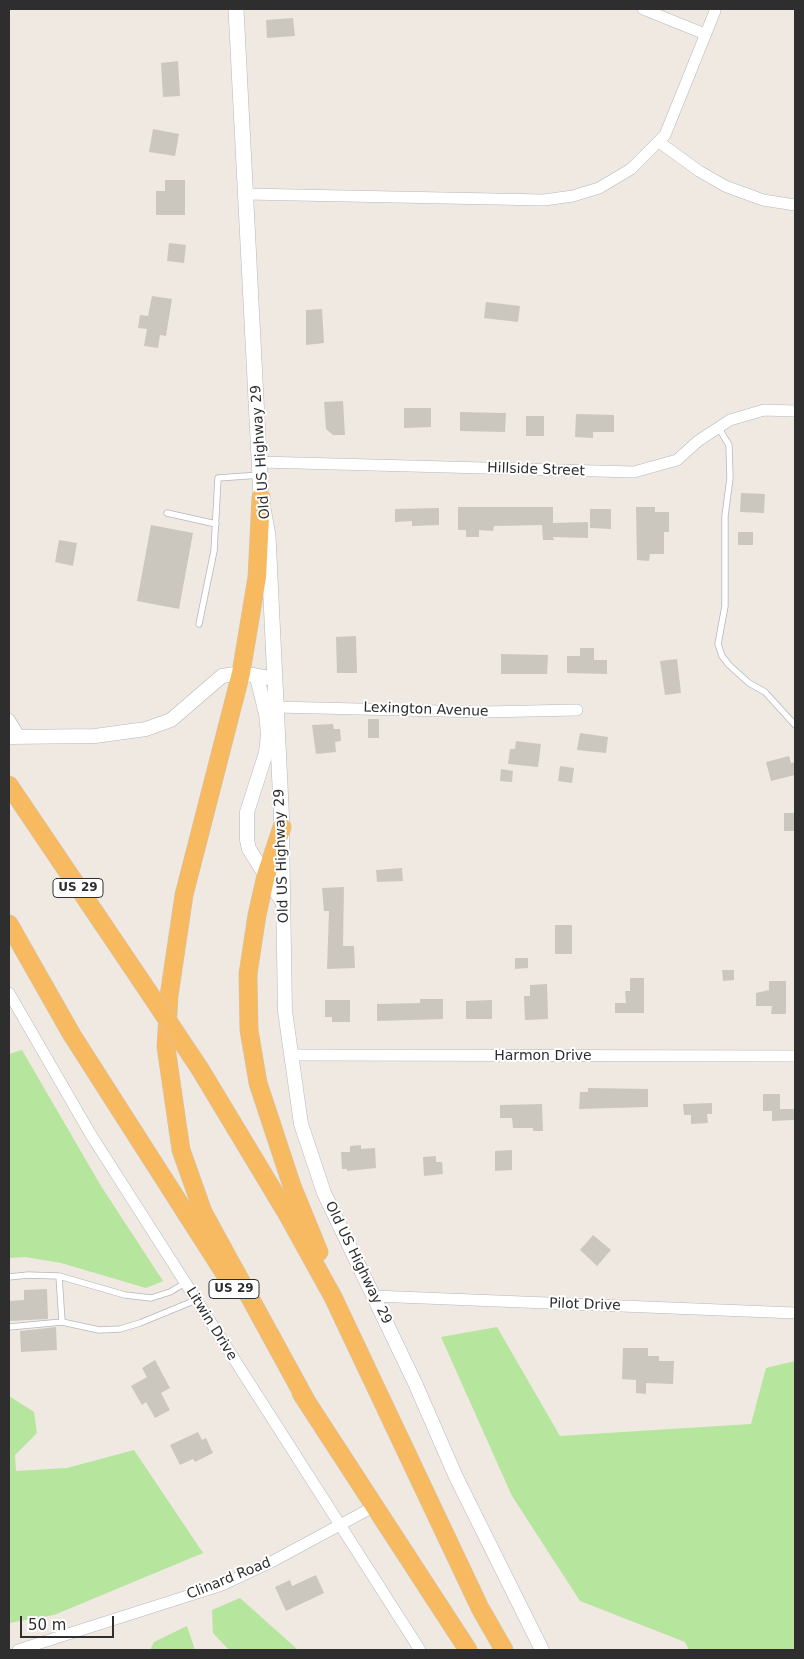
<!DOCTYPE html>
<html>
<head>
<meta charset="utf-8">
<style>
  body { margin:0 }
  #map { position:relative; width:804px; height:1659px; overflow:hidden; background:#efe9e1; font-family:"DejaVu Sans",sans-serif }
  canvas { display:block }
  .frame { position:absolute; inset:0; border:10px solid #2e2e2e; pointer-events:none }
  .scale { position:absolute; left:20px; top:1616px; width:94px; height:22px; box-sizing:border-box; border:2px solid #2e2e2e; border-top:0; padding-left:6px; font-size:15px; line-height:18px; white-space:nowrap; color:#2e2e2e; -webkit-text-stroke:4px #fff; paint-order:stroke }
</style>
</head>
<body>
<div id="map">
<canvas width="804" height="1659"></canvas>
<div class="frame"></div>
<div class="scale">50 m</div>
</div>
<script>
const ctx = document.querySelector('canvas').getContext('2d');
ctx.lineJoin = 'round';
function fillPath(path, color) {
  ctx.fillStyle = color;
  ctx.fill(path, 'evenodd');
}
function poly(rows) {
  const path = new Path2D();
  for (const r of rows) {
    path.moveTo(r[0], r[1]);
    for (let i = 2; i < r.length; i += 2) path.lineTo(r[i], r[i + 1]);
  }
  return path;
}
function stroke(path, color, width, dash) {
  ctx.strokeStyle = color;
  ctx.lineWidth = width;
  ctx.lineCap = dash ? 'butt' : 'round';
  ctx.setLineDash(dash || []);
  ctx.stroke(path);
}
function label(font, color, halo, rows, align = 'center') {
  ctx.font = font + ' "DejaVu Sans",sans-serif';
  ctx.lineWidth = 4;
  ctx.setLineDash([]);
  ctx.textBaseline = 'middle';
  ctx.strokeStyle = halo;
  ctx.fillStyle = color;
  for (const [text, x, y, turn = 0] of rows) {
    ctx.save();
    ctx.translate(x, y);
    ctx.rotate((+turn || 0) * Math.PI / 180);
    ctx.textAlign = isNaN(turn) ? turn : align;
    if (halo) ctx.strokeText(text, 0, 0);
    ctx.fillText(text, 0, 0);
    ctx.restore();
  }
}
const green = poly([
  [22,1050,101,1186,163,1281,146,1288,61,1263,25,1257,9,1258,9,1054],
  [497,1327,560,1436,751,1424,766,1368,795,1361,795,1650,689,1650,685,1642,580,1601,512,1496,441,1337],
  [9,1396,34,1412,37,1433,15,1455,16,1471,67,1468,134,1450,203,1553,54,1615,9,1623],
  [240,1598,297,1649,300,1650,229,1650,213,1633,212,1610],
  [187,1626,195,1650,150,1650,154,1642]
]);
const building = poly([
  [293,18,295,36,267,38,266,20],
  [178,61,180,96,163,97,161,63],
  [153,129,179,134,175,156,149,152],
  [165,180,185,180,185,215,156,215,156,191,165,191],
  [169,243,186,245,184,263,167,261],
  [152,296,172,299,166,336,160,335,158,348,144,346,147,329,138,328,140,315,148,316],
  [486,302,520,306,518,322,484,318],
  [322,309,324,343,306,345,306,310],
  [343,401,345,435,333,435,326,429,324,402],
  [404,408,431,408,431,427,404,428],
  [460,412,506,413,505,432,460,431],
  [576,414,614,415,614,432,593,432,593,438,575,437],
  [526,416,544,416,544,436,526,436],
  [741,493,765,494,764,513,740,512],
  [458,507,553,507,553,523,588,522,588,538,553,537,554,540,543,540,542,525,494,526,493,531,479,530,479,537,466,537,466,530,458,530],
  [636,507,655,507,655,512,669,512,669,532,664,532,664,554,650,554,649,561,637,560],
  [439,508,439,525,412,526,412,521,395,522,395,509],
  [590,509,611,509,611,529,590,528],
  [151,525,193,533,179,609,137,601],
  [738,532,753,532,753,545,738,545],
  [59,540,77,543,73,566,55,562],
  [356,636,357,673,337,673,336,637],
  [580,648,594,648,594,660,607,660,607,674,567,673,567,656,580,656],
  [501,654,548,655,547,674,501,674],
  [677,659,681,693,665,695,660,661],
  [368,719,379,719,379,738,368,738],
  [333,724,334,729,340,729,341,741,335,742,336,752,316,754,312,725],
  [580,733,608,737,606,753,577,750],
  [516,741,541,744,538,767,508,764,510,749,515,749],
  [789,756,791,763,795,762,795,775,771,781,766,762],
  [560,766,574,768,572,783,558,781],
  [501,769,513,771,512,782,500,781],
  [784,813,795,813,795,831,784,831],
  [402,868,403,881,377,882,376,870],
  [344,887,343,946,354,946,355,968,327,969,329,911,324,911,322,888],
  [555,925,572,925,572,954,555,954],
  [515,958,528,958,528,968,515,969],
  [722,970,734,970,734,980,723,981],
  [630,978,644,978,644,1013,615,1013,615,1003,626,1003,625,991,630,991],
  [769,981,786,981,786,1014,771,1014,772,1006,756,1006,756,993,769,990],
  [547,984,548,1019,525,1020,524,996,530,996,530,985],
  [420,999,443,999,443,1019,377,1021,377,1004,420,1003],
  [325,1000,350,1000,350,1022,332,1022,332,1017,325,1017],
  [492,1000,492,1019,466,1019,466,1001],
  [588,1088,648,1089,648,1107,579,1109,580,1092,588,1092],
  [763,1094,780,1094,780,1109,794,1109,794,1120,772,1121,772,1111,763,1111],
  [712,1103,712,1114,707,1114,708,1123,691,1124,691,1115,684,1115,683,1104],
  [542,1104,543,1131,533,1131,533,1128,513,1128,512,1118,500,1118,500,1105],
  [361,1145,361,1149,375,1148,376,1168,347,1171,347,1169,342,1169,341,1152,350,1152,350,1146],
  [512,1150,512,1170,495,1171,495,1151],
  [436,1156,436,1162,442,1162,443,1174,424,1176,423,1157],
  [593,1235,611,1250,597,1266,580,1250],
  [47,1289,48,1319,9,1321,9,1301,24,1300,24,1290],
  [56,1327,57,1350,21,1352,20,1331],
  [623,1348,648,1348,648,1356,659,1356,659,1361,674,1361,673,1384,646,1383,646,1394,636,1393,636,1380,622,1379],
  [155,1360,170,1388,161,1393,170,1410,155,1418,146,1402,142,1405,131,1386,147,1377,142,1368],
  [198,1432,202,1440,206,1438,213,1453,195,1462,193,1459,180,1465,170,1445],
  [316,1575,324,1593,286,1611,275,1587,290,1580,292,1586]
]);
const service = poly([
  [718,427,729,445,730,478,725,516,725,606,718,644,722,656,729,665,749,683,765,692,795,725],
  [167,513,216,524],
  [199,624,214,551,218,478,260,475],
  [59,1276,62,1322],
  [9,1277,28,1275,59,1276,125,1295,151,1298,170,1292,185,1283],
  [9,1327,62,1322,99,1330,120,1329,140,1323,196,1300]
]);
const minor = poly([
  [643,9,705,34],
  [659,142,699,171,725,186,763,200,795,205],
  [246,194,544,200,573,196,599,188,631,169,665,135,715,11],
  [260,462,634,472,677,460,698,441,730,420,764,410,795,411],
  [276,707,483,712,577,710],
  [9,719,20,737],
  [9,993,91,1135,420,1650],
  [290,1055,795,1056],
  [374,1296,795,1313],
  [18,1650,222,1585,275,1560,375,1506]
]);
const tertiary = poly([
  [257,677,266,714,268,734,266,753,247,812,247,840,249,849,283,903],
  [9,737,95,736,146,729,171,720,222,676,241,673,275,679],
  [282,831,285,1011,301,1124,324,1193,415,1383,456,1477,542,1650]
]);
const secondary = poly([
  [236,9,261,497,268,536,282,827]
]);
const trunk = poly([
  [261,497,257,577,241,673,184,895,169,996,166,1047,181,1150,203,1212,307,1402],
  [9,785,148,991],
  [282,827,266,875,257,915,248,974,249,1030,258,1083,292,1186,319,1252],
  [9,924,72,1035,228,1279],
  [200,1069,286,1212,333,1297,480,1608,504,1650],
  [301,1393,468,1650]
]);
const trunkBridge = poly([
  [148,991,200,1069]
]);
const shields = [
  [78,888,50],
  [234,1289,50]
];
const shieldNames = [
  ["US 29",78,888],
  ["US 29",234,1289]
];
const streetNames = [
  ["Old US Highway 29",261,452,-94],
  ["Hillside Street",536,470,2],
  ["Lexington Avenue",426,710,2],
  ["Old US Highway 29",282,856,-92],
  ["Harmon Drive",543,1056],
  ["Old US Highway 29",358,1263,64],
  ["Pilot Drive",585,1305,2],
  ["Litwin Drive",211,1324,58],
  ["Clinard Road",229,1579,-22]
];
fillPath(green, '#b6e59e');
fillPath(building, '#cbc7bf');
stroke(service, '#b4b7c1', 7);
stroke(minor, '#b4b7c1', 12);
stroke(tertiary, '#b4b7c1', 15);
stroke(secondary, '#b4b7c1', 16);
stroke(trunk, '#c9c9c9', 19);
stroke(service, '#fff', 5.5);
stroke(minor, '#fff', 11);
stroke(tertiary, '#fff', 14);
stroke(secondary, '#fff', 15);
stroke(trunk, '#f8ba60', 18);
stroke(trunkBridge, '#c9c9c9', 19, []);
stroke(trunkBridge, '#f8ba60', 18);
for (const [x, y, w] of shields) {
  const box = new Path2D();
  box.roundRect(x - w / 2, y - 9.5, w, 19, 4);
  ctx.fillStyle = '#fff';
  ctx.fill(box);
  stroke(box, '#2e2e2e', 1);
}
label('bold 12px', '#2e2e2e', null, shieldNames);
label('14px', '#2e2e2e', '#fff', streetNames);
</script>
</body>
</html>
